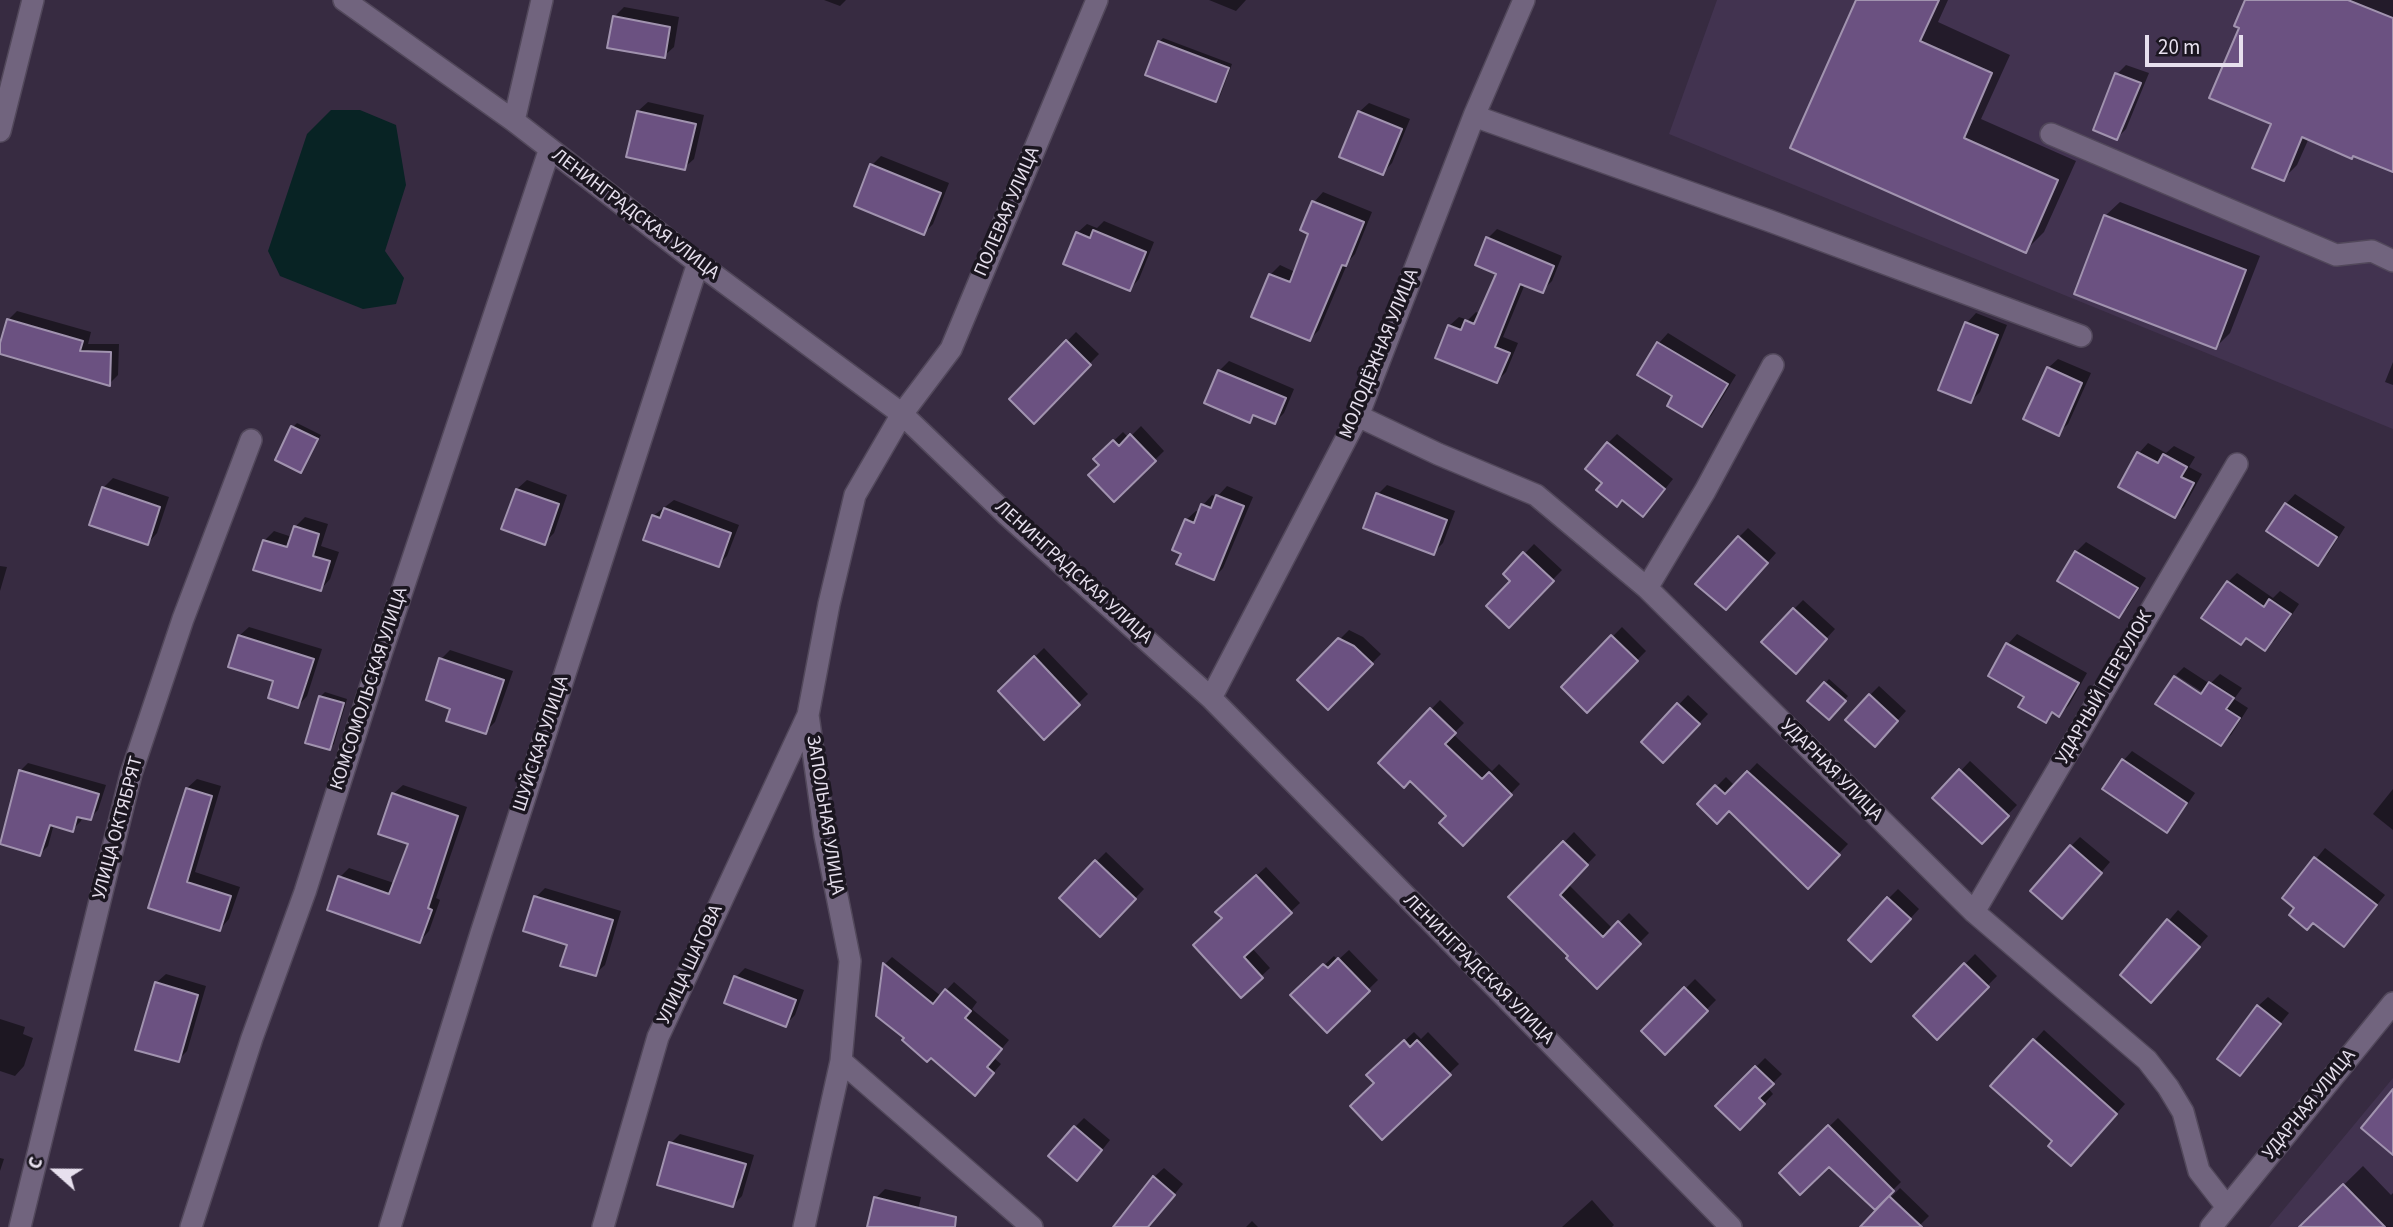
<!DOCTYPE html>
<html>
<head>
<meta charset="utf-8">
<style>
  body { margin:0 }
  #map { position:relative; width:2393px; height:1227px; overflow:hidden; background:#372b41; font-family:"Source Sans 3",sans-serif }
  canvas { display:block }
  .north { position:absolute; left:21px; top:1136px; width:70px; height:70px; -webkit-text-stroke:5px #1b1620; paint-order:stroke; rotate:291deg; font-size:19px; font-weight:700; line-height:28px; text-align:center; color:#e7e0ee }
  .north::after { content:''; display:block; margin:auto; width:24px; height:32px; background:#e7e0ee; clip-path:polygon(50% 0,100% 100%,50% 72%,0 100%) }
  .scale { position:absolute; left:2145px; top:35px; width:98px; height:32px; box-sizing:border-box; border:4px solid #e7e0ee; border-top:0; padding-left:9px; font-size:21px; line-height:24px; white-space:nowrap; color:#e7e0ee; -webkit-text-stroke:5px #1b1620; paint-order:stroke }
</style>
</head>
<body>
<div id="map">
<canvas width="2393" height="1227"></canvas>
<div class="north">С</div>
<div class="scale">20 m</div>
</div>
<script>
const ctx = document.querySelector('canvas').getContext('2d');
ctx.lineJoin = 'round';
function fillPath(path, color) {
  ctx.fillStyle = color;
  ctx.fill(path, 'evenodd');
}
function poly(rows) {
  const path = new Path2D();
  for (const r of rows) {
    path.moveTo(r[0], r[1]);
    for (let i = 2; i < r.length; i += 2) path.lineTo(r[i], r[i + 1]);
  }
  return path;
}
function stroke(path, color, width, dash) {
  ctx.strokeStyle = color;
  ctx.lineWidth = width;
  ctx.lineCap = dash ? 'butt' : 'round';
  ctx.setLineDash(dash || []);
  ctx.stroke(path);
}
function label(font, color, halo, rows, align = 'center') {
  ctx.font = font + ' "Source Sans 3",sans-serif';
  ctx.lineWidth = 7;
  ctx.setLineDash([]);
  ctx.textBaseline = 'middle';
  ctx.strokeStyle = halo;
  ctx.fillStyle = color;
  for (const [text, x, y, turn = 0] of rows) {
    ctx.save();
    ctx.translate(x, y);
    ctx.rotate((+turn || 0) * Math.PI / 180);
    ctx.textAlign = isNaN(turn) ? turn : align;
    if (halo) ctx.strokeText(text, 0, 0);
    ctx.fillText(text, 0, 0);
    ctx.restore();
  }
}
const built = poly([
  [1717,0,2393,0,2393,429,1669,134],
  [2393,1078,2393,1227,2269,1227]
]);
const water = poly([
  [331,110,360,110,396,125,406,185,385,251,404,278,396,304,363,309,280,276,268,251,307,134]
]);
const shadow = poly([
  [824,0,846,0,840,6],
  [1209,0,1246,0,1236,11],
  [1858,0,1948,0,1938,22,2010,55,1981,119,2076,161,2044,232,2025,251],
  [2247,0,2393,0,2393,170,2309,138,2297,165,2283,179,2273,123,2241,27],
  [624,7,679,17,674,47,664,56,614,17],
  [1163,38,1232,64,1220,96,1216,100,1159,42],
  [2126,65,2149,73,2126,129,2117,138,2117,74],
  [648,102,704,115,694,159,684,168,638,111],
  [1369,103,1410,119,1392,163,1383,173,1359,112],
  [881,156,949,183,933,224,924,233,872,165],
  [1323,192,1372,212,1355,254,1348,262,1319,330,1310,339,1270,275,1280,265,1295,272,1311,233,1303,229,1314,202],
  [2120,202,2260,256,2230,333,2216,347,2105,216],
  [1104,221,1154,242,1139,279,1130,289,1077,233,1087,224,1097,228],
  [1497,229,1562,256,1552,281,1542,291,1525,284,1503,337,1518,343,1506,372,1497,381,1449,326,1459,317,1468,320,1476,312,1480,314,1498,273,1488,238],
  [17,311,91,332,88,344,119,344,118,375,109,384,0,352,8,320],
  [1976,313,2007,325,1980,392,1971,401,1940,389,1967,323],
  [1076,332,1099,354,1034,421,1011,399],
  [1668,333,1736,375,1711,416,1702,425,1674,395,1640,374,1659,343],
  [2058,359,2091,373,2068,424,2058,433,2048,368],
  [1229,361,1294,389,1284,413,1275,422,1256,414,1249,420,1219,371],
  [2393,362,2393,385,2385,382],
  [297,423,321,435,301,471,293,427],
  [1141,426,1164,451,1114,500,1101,464,1095,459,1123,432,1129,438],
  [1617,434,1673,479,1652,505,1605,482,1608,443],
  [2148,443,2166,453,2174,446,2195,457,2189,467,2202,474,2184,507,2174,516,2120,487,2139,453],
  [113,478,169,497,157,533,148,543,103,488],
  [527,480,567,495,554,533,544,543,517,489],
  [1387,485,1455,511,1443,543,1433,553,1378,494],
  [1227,486,1253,497,1223,568,1214,578,1183,553,1186,520,1196,511,1200,512,1203,505,1212,495,1217,497],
  [2295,494,2345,527,2328,554,2318,564,2286,504],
  [674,500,739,525,727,556,718,565,653,516],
  [305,517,328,524,321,546,339,552,330,579,321,589,264,541,274,531,292,537,295,527],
  [1748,528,1776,553,1735,599,1739,537],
  [2086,542,2146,578,2128,607,2119,616,2059,581,2076,552],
  [1534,544,1562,570,1509,625,1512,581,1505,574],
  [0,566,7,567,0,591],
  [2237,573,2273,598,2280,591,2299,604,2275,640,2265,649,2228,582],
  [1803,600,1835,629,1805,662,1794,609],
  [249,627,322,649,307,696,298,706,239,636],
  [1622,627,1646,651,1587,711,1563,687],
  [1349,630,1363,637,1381,654,1328,708,1299,680],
  [2017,634,2087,673,2069,705,2059,715,2054,712,2046,721,2026,696,1990,676,2008,644],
  [1044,648,1088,694,1044,737,1000,691],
  [450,650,513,671,495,722,485,732,453,707,441,659],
  [2184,667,2210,684,2220,674,2242,688,2234,699,2248,708,2231,735,2221,744,2208,700,2210,697,2176,675],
  [1829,679,1848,696,1829,718,1809,701],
  [1879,686,1906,711,1884,735,1870,695],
  [325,692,347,699,334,744,330,749,307,742,321,696],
  [1688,695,1708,714,1663,761,1643,742],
  [1440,700,1464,723,1453,734,1492,771,1499,764,1520,784,1463,844,1449,816,1410,779,1380,763],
  [2132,751,2195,793,2176,821,2167,831,2123,761],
  [1970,761,2017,805,1982,842,1935,798],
  [28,763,106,785,98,810,90,818,82,816,81,821,72,830,54,824,48,846,40,854,20,771],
  [1757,763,1848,844,1817,877,1729,809,1699,804,1726,777,1735,786],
  [197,779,221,786,195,872,240,887,229,919,220,929,150,907,187,788],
  [403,785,467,807,436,898,440,900,429,931,420,941,340,877,349,868,394,883,410,843,393,794],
  [2393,789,2393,830,2373,814],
  [1574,832,1596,855,1568,884,1613,929,1629,913,1649,933,1597,986,1571,956,1511,897],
  [2080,837,2110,862,2071,908,2071,846],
  [2325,848,2385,895,2344,945,2284,898],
  [1106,852,1144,889,1100,935,1096,862],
  [1266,867,1300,903,1252,948,1270,968,1241,995,1224,918,1227,903],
  [545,888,621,911,605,965,595,974,569,944,536,897],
  [1898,889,1919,909,1881,950,1888,899],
  [2178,910,2208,936,2160,991,2122,975],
  [1349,950,1378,980,1327,1030,1293,995,1334,956,1338,960],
  [1975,954,1997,976,1937,1037,1915,1015],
  [892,957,941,996,954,982,977,1002,972,1009,1009,1040,994,1058,1001,1064,983,1085,906,1037,878,1015,885,964],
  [745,968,804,990,795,1015,785,1025,736,977],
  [166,974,206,986,187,1051,178,1060,156,983],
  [1695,979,1716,1000,1665,1052,1643,1031],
  [2268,997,2289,1013,2240,1074,2258,1006],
  [0,1019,25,1027,23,1034,33,1038,24,1066,15,1076,0,1071],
  [2044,1030,2125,1104,2081,1154,2055,1141,1993,1086],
  [1414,1032,1421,1039,1428,1032,1459,1064,1382,1137,1377,1083,1378,1066],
  [1765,1058,1782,1074,1768,1088,1773,1094,1740,1128,1717,1106],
  [1084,1118,1110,1140,1087,1169,1075,1127],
  [1838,1118,1901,1182,1875,1208,1829,1165,1781,1173],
  [680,1134,754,1155,742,1196,733,1205,671,1143],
  [0,1158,4,1159,0,1171],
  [2363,1166,2391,1195,2393,1193,2393,1227,2304,1227,2303,1225],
  [1164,1168,1183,1184,1147,1227,1134,1227,1154,1177],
  [1900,1188,1929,1216,1918,1227,1862,1227],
  [885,1189,921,1197,914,1227,869,1227,876,1198],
  [1592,1200,1614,1225,1612,1227,1562,1227],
  [1252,1221,1258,1227,1246,1227]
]);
const building = poly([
  [1856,0,1939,0,1920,41,1992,73,1964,138,2058,180,2026,253,1790,148,1856,0],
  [2245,0,2348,0,2393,18,2393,172,2353,156,2352,159,2302,137,2284,181,2252,168,2271,124,2209,98,2239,28,2234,26,2245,0],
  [613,16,670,27,665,58,607,48,613,16],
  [1158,41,1229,68,1216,102,1145,75,1158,41],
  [2115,73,2141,83,2117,140,2093,130,2115,73],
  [637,111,696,124,685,170,626,157,637,111],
  [1358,111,1402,129,1383,175,1339,157,1358,111],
  [870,164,941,193,924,235,854,206,870,164],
  [1312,201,1364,222,1346,266,1342,265,1310,341,1251,317,1269,274,1290,282,1308,234,1300,230,1312,201],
  [2104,215,2246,270,2216,349,2074,294,2104,215],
  [1093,230,1146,252,1130,291,1063,264,1076,232,1090,238,1093,230],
  [1486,237,1554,266,1543,293,1520,284,1495,347,1510,353,1497,383,1435,358,1448,325,1461,330,1465,320,1474,324,1496,274,1475,265,1486,237],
  [7,319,83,341,80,351,111,352,110,386,0,354,0,343,7,319],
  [1965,322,1998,335,1971,403,1938,390,1965,322],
  [1066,340,1091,365,1034,424,1009,399,1066,340],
  [1657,342,1728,384,1702,427,1667,406,1672,396,1637,375,1657,342],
  [2047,367,2082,383,2059,436,2023,419,2047,367],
  [1218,370,1286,398,1275,424,1253,415,1250,423,1204,403,1218,370],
  [291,426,318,439,301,473,275,460,291,426],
  [1130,434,1156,461,1114,502,1088,475,1099,465,1093,459,1113,440,1119,446,1130,434],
  [1607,442,1665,489,1643,517,1622,500,1617,507,1596,490,1602,483,1585,469,1607,442],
  [2137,452,2158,463,2163,454,2187,467,2181,477,2194,483,2175,518,2118,487,2137,452],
  [102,487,160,507,148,545,89,525,102,487],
  [516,489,559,504,545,545,501,529,516,489],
  [1376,493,1447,520,1434,555,1363,528,1376,493],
  [1216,495,1244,506,1214,580,1176,564,1181,554,1172,550,1185,519,1194,523,1201,504,1211,508,1216,495],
  [2285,503,2337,537,2318,566,2266,531,2285,503],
  [664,508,731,533,719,567,643,540,652,515,660,518,664,508],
  [294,526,319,534,313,556,330,561,321,591,253,570,263,540,287,547,294,526],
  [1738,536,1768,563,1726,610,1695,584,1738,536],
  [2075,551,2138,588,2119,618,2057,581,2075,551],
  [1523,552,1554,581,1509,628,1486,606,1510,581,1503,574,1523,552],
  [2227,581,2264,607,2269,599,2291,614,2265,651,2246,638,2241,645,2201,618,2227,581],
  [1793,608,1827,639,1796,674,1761,642,1793,608],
  [238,635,314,659,298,708,268,698,273,681,228,667,238,635],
  [1611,635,1638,661,1587,713,1561,687,1611,635],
  [1338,638,1354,646,1373,664,1328,710,1297,680,1338,638],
  [2006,643,2079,683,2059,717,2052,712,2046,723,2018,707,2024,697,1988,676,2006,643],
  [1034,656,1080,705,1044,740,998,691,1034,656],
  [439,658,504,680,486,734,446,721,450,709,426,700,439,658],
  [2174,676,2201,694,2209,682,2234,698,2226,709,2240,718,2221,746,2155,704,2174,676],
  [1824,682,1846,701,1829,720,1807,701,1824,682],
  [1869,694,1898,721,1875,747,1845,720,1869,694],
  [319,696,344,703,330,750,305,743,319,696],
  [1677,703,1700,724,1663,763,1641,742,1677,703],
  [1430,708,1456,733,1445,744,1482,779,1489,772,1512,795,1463,846,1439,823,1446,816,1410,781,1404,788,1378,763,1430,708],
  [2122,759,2187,803,2167,833,2102,789,2122,759],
  [1959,769,2009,816,1982,844,1932,798,1959,769],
  [19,770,99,794,91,820,77,817,73,832,50,825,40,856,0,844,19,770],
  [1747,771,1840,855,1808,889,1729,811,1717,824,1697,804,1715,785,1725,794,1747,771],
  [186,788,212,796,187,882,231,896,220,931,148,908,186,788],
  [392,793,458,816,428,908,432,910,420,943,327,910,338,876,389,894,408,844,378,834,392,793],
  [1563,841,1588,865,1560,895,1603,937,1618,921,1641,944,1597,989,1566,958,1568,956,1508,897,1563,841],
  [2070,845,2102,873,2062,919,2030,891,2070,845],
  [2314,857,2377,905,2344,947,2313,923,2307,930,2289,915,2294,908,2282,898,2314,857],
  [1095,860,1136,899,1100,937,1059,898,1095,860],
  [1256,875,1292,913,1244,957,1263,978,1241,998,1193,945,1222,918,1215,912,1256,875],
  [534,896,613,920,596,976,560,966,567,945,523,931,534,896],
  [1887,897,1911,919,1871,962,1848,940,1887,897],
  [2167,919,2200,947,2151,1003,2120,975,2167,919],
  [1338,958,1370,991,1327,1033,1290,995,1323,964,1328,968,1338,958],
  [883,963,933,1004,945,989,971,1011,965,1018,1002,1049,987,1067,994,1073,975,1096,931,1058,927,1062,902,1040,904,1038,876,1016,883,963],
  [1964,963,1989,987,1937,1040,1913,1016,1964,963],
  [734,976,796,1000,786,1027,724,1003,734,976],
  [155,982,198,995,179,1062,135,1050,155,982],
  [1684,987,1708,1011,1665,1055,1641,1031,1684,987],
  [2257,1005,2281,1024,2240,1076,2217,1059,2257,1005],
  [2033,1039,2117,1114,2071,1166,2048,1146,2052,1141,1990,1086,2033,1039],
  [1404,1040,1410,1047,1417,1040,1451,1075,1382,1140,1350,1106,1374,1083,1366,1075,1404,1040],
  [1755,1066,1774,1084,1759,1098,1765,1104,1740,1130,1715,1106,1755,1066],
  [2393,1089,2393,1155,2361,1128,2393,1089],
  [1828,1125,1894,1191,1875,1210,1829,1167,1800,1195,1779,1173,1828,1125],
  [1074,1126,1102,1150,1077,1181,1048,1156,1074,1126],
  [669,1142,746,1164,733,1207,657,1185,669,1142],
  [1153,1176,1175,1195,1148,1227,1113,1227,1153,1176],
  [2343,1184,2385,1227,2299,1227,2343,1184],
  [1889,1196,1922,1227,1860,1227,1889,1196],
  [874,1197,956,1217,955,1227,867,1227,874,1197]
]);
const minor = poly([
  [344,0,514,121,698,263,902,414,1007,515,1211,698,1731,1227],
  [1474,116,1770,221,2081,336],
  [514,121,542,0],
  [0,131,33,0],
  [2051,134,2336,255,2372,251,2393,261],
  [1358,416,1438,454,1536,495,1647,588,1974,912,2147,1060,2168,1087,2183,1112,2199,1171,2227,1207],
  [1647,588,1705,491,1773,365],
  [1211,698,1358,416,1474,116,1524,0],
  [1974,912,2237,464],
  [841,1061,1032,1227],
  [20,1227,131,774,183,619,251,440],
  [191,1227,252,1038,305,892,381,654,549,151],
  [390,1227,481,933,698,263],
  [603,1227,658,1037,808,715],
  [804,1227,841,1061,850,961,825,836,808,715,829,604,855,495,902,414,951,349,1097,0],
  [2211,1227,2393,1003]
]);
const streetNames = [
  ["ПОЛЕВАЯ УЛИЦА",1008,212,-67],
  ["ЛЕНИНГРАДСКАЯ УЛИЦА",635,215,37],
  ["МОЛОДЁЖНАЯ УЛИЦА",1380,354,-68],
  ["ЛЕНИНГРАДСКАЯ УЛИЦА",1073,573,42],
  ["УДАРНЫЙ ПЕРЕУЛОК",2105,688,-60],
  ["КОМСОМОЛЬСКАЯ УЛИЦА",370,689,-72],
  ["ШУЙСКАЯ УЛИЦА",542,744,-72],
  ["УДАРНАЯ УЛИЦА",1831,771,45],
  ["ЗАПОЛЬНАЯ УЛИЦА",824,815,81],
  ["УЛИЦА ОКТЯБРЯТ",119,828,-75],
  ["УЛИЦА ШАГОВА",691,965,-65],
  ["ЛЕНИНГРАДСКАЯ УЛИЦА",1478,970,45],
  ["УДАРНАЯ УЛИЦА",2310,1105,-51]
];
fillPath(built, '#423350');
fillPath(water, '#082324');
fillPath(shadow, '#0007');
fillPath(building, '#6b5181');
stroke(building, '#a193af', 2);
stroke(minor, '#52485b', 24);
stroke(minor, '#71647e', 21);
label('19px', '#e7e0ee', '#1b1620', streetNames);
</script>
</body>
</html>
